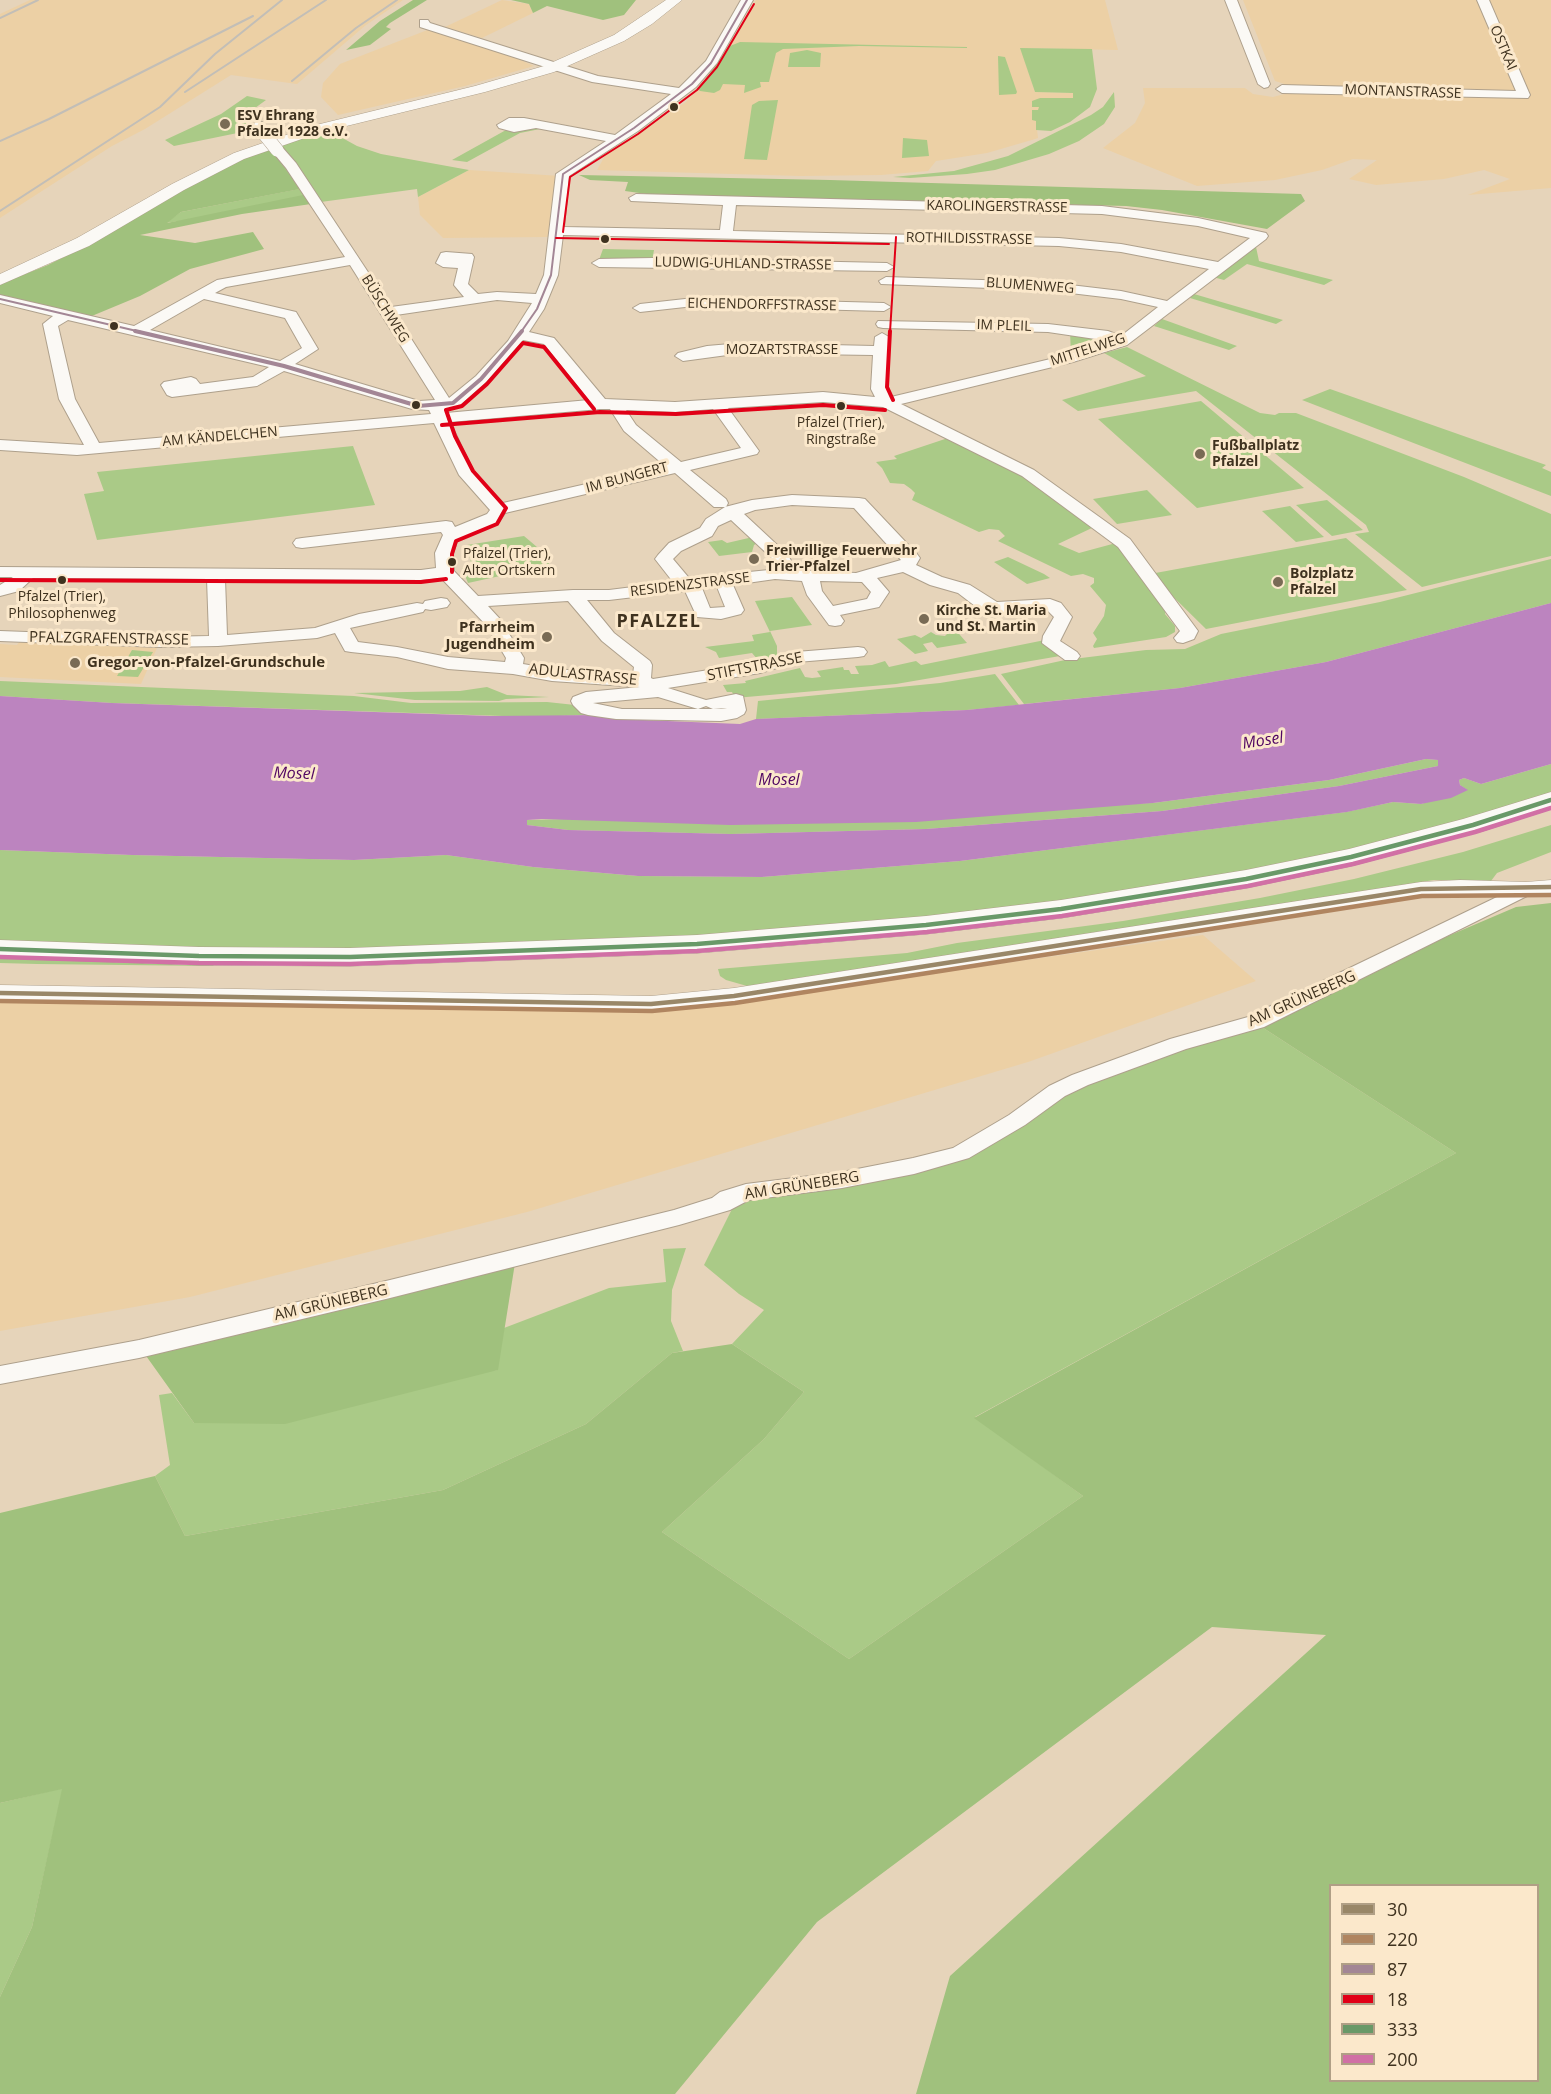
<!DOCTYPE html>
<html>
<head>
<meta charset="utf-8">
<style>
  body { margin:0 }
  #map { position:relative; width:1551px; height:2094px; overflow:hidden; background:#e6d4ba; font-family:"Open Sans",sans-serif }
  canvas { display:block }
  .legend { position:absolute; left:1329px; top:1884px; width:210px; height:198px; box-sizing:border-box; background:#fbe8cb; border:2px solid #b09f86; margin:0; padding:8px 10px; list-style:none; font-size:18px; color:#3f321f }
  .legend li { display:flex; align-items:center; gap:12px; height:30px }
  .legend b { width:30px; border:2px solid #b09f86 }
</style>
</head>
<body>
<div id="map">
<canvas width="1551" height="2094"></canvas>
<ul class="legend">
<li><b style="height:8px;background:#998768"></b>30</li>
<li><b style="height:8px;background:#b08560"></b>220</li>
<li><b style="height:8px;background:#a38695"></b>87</li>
<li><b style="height:8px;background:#e10017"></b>18</li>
<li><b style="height:8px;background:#699968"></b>333</li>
<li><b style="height:8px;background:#d170a5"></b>200</li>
</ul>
</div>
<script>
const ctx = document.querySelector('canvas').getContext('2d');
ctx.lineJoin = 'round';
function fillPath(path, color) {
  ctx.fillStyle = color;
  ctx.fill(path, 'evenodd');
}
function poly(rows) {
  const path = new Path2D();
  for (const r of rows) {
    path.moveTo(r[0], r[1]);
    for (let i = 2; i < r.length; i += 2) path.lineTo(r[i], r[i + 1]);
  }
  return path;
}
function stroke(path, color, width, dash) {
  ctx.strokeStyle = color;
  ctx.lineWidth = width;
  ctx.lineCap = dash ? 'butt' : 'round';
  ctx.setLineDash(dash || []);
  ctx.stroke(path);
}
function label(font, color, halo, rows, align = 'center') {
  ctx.font = font + ' "Open Sans",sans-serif';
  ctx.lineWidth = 6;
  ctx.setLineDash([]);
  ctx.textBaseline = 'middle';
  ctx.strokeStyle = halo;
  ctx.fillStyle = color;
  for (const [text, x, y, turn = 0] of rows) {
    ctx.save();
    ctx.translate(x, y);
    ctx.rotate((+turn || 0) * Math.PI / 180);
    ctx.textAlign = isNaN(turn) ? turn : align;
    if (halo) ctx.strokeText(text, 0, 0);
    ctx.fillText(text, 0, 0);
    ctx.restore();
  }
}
const built = poly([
  [30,0,403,0,366,25,297,84,231,75,145,129,112,146,0,218,0,14],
  [502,0,529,4,533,13,482,38,445,27],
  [756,0,1105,0,1118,50,1021,48,1035,92,1073,93,1073,98,1040,98,1039,110,1032,110,1032,120,1036,120,1038,138,1035,139,987,153,936,161,928,171,881,175,800,176,597,170,606,154,686,102,722,59],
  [1243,0,1551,0,1551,188,1468,195,1510,179,1484,170,1444,179,1376,185,1349,179,1377,160,1353,159,1322,170,1275,180,1197,186,1103,148,1135,123,1145,103,1143,88,1245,88,1253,94,1273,97,1288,93,1288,85,1275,81],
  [430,29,492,47,534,66,465,86,338,115,321,97,323,83,340,64],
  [469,170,560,176,548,237,443,238,420,215,418,197],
  [20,641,157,648,141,684,0,677,0,644,17,645],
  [1203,935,1256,981,1028,1062,527,1212,190,1297,0,1331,0,998,502,1010,636,1009,724,1003]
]);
const green = poly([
  [740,42,967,47,967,48,859,46,783,49,776,53,769,82,760,82,761,87,744,93,745,85,723,84,720,90,714,93,700,91,698,89,730,46],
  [1020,48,1092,49,1097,89,1090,107,1070,122,1051,131,1036,130,1036,121,1032,120,1032,110,1038,110,1039,107,1032,107,1032,101,1040,98,1073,98,1073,93,1035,92],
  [807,50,821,53,820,67,788,67,790,53],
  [998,56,1005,57,1017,92,1016,94,999,95],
  [1114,92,1115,107,1104,124,1079,141,1049,154,995,170,967,174,910,178,893,177,954,171,1008,156,1091,115,1103,107],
  [247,96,266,100,240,119,257,129,174,146,165,140,221,114],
  [778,100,767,160,744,159,752,105,759,101],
  [530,127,540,129,520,133,467,162,452,160,506,130],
  [326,129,357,146,381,154,469,170,418,197,417,189,165,223,181,212,299,189,270,148],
  [903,138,927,140,929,156,902,158],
  [1256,247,1259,261,1333,280,1324,285,1247,264,1224,280,1213,277],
  [603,249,654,250,652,261,599,260],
  [1194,294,1283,320,1276,324,1190,298],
  [1162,319,1237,346,1229,350,1154,326],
  [1070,331,1113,342,1071,355],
  [1127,347,1260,413,1275,415,1279,413,1296,413,1464,477,1551,514,1551,556,1422,587,1355,534,1369,532,1366,525,1196,391,1078,411,1062,400,1146,376,1104,353],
  [1330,389,1546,465,1542,468,1551,472,1551,496,1302,400],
  [1201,401,1304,488,1197,508,1098,419],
  [948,438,1025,476,1094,527,1058,544,1079,553,1116,543,1166,605,1165,614,1175,626,1175,632,1166,637,1094,648,1093,646,1097,639,1093,633,1104,616,1106,605,1090,586,1094,583,1094,578,1083,574,1071,576,998,541,1005,536,999,530,989,529,979,532,912,500,915,493,911,489,904,484,890,483,882,468,876,462,897,459,894,456],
  [353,446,375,505,97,540,84,494,104,491,97,472],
  [1147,490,1172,515,1117,524,1093,499],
  [1327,500,1363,530,1332,536,1296,505],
  [1290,506,1324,537,1296,542,1262,511],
  [524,536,537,547,535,548,550,565,468,583,462,568,472,567,467,545],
  [753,537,759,542,754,545,752,552,719,556,708,542,722,540,727,543],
  [1346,538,1407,590,1206,629,1150,574],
  [1008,557,1044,574,1050,578,1027,584,994,562],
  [1551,559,1551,603,1326,662,1180,688,1024,704,1001,674,1065,660,1146,650,1185,649,1221,634,1380,602],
  [792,597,812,625,770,631,777,646,777,656,758,660,752,653,719,658,716,652,705,647,754,641,752,635,770,632,755,601],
  [953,627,967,643,937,648,932,642,923,644,928,651,915,654,897,639,915,635,921,638,931,632,936,635,945,636,949,632,947,629],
  [1045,640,1060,656,896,684,735,698,732,692,727,692,723,685,746,683,745,681,800,668,805,677,812,678,821,677,817,671,843,667,844,670,849,670,851,674,859,674,855,666,872,665,885,661,889,667,916,661,921,665],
  [132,650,153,652,138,677,117,676],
  [995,674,1019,705,967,710,756,719,758,701,940,683],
  [0,681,354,696,411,703,547,702,575,705,586,715,533,717,112,703,0,696],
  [487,687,507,695,549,697,506,699,499,701,415,700,354,693,460,691],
  [1426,759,1438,760,1438,766,1339,786,1162,811,926,829,731,834,568,830,527,825,527,820,1153,803,1329,780],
  [1551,764,1551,792,1445,826,1342,852,1148,890,954,914,641,941,302,951,0,943,0,850,132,855,354,860,446,855,533,867,638,876,762,877,960,861,1346,812,1393,802,1421,804,1467,790,1460,785,1459,780,1464,778,1481,784],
  [1551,825,1551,852,1497,873,1491,881,1434,880,747,986,726,980,720,976,718,969,907,953,957,943,1123,921,1260,898,1354,879,1463,852],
  [0,954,217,962,213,966,37,964,0,963],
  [1251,1020,1456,1153,975,1417,1083,1496,849,1659,662,1532,764,1439,804,1392,732,1344,764,1310,739,1294,704,1265,735,1203,961,1158,1104,1073],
  [686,1248,672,1290,671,1321,683,1351,672,1353,586,1424,443,1490,185,1536,155,1476,170,1465,159,1395,172,1393,194,1423,497,1370,504,1328,609,1288,666,1282,663,1249],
  [63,1788,32,1927,0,1997,0,1803]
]);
const forest = poly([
  [413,0,427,0,390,23,386,27,391,29,370,45,346,50,380,21],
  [511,0,636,0,624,15,603,20,547,6,533,13,529,4],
  [270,148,300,189,181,212,167,223,303,195,311,204,242,214,140,235,195,243,253,232,264,249,190,269,140,296,87,318,0,295,0,284,48,265,93,242,210,173],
  [579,175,830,180,1301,194,1305,201,1267,229,1162,210,1126,206,654,195,625,191,628,182,590,180],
  [1551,903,1551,2094,916,2094,950,1976,1326,1635,1212,1627,817,1922,675,2094,0,2094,0,1997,32,1927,62,1789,0,1803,0,1513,155,1476,185,1536,443,1490,586,1424,672,1353,732,1344,804,1392,764,1439,662,1532,849,1659,1083,1496,974,1418,1456,1153,1251,1020,1516,907],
  [1330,1886,1538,1886,1538,2080,1330,2080],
  [515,1263,498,1370,285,1424,194,1423,144,1353]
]);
const water = poly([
  [1551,603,1551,764,1481,784,1464,778,1459,780,1460,785,1468,790,1451,798,1421,804,1393,802,1347,812,960,861,762,877,638,876,533,867,446,855,354,860,132,855,0,850,0,696,112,703,491,716,600,715,643,720,740,724,756,719,967,710,1180,688,1326,662],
  [1426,759,1438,760,1438,766,1339,786,1162,811,926,829,731,834,568,830,527,825,527,820,542,819,730,825,916,822,1153,803,1329,780]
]);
const minor = poly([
  [741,0,753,0,717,63,696,87,638,131,569,176,564,227,720,230,723,205,631,201,629,198,636,194,1102,206,1198,218,1266,233,1268,236,1266,239,1127,345,1073,362,901,404,1034,470,1130,539,1198,631,1194,639,1183,643,1177,642,1174,638,1180,631,1118,547,1022,476,883,407,823,402,728,408,759,451,757,454,690,470,726,499,728,503,726,507,714,507,675,473,505,513,499,522,458,539,453,553,454,571,478,596,573,590,609,590,673,582,655,559,658,555,669,543,700,528,706,519,725,507,752,500,792,495,859,498,865,499,917,554,920,558,916,565,942,577,970,585,997,602,1050,599,1061,603,1072,617,1060,641,1077,652,1080,656,1077,660,1065,660,1042,643,1043,636,1054,617,1047,610,995,613,989,612,975,606,958,593,930,585,903,572,877,578,889,592,879,607,840,615,844,621,841,625,835,626,829,625,807,595,802,581,775,579,733,585,744,610,741,614,721,619,697,617,685,591,609,600,587,600,614,633,650,661,652,665,651,678,653,679,758,662,796,652,858,647,864,648,867,652,864,656,858,657,797,662,760,673,668,688,706,700,736,694,743,696,746,710,744,714,737,718,721,721,616,719,588,715,581,713,573,705,571,701,573,697,586,692,640,687,552,681,513,674,448,669,397,657,351,652,345,651,335,633,317,638,218,646,161,647,0,641,0,631,161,637,209,636,207,579,33,578,19,591,0,596,0,585,13,577,0,577,0,567,421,570,436,568,435,553,443,535,441,532,302,548,296,547,293,543,296,539,302,538,446,521,452,522,455,527,487,514,490,510,459,475,434,423,77,455,0,450,0,440,84,445,59,399,43,324,53,316,0,303,0,295,134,326,217,280,345,257,286,168,271,150,277,146,282,147,296,163,391,307,464,297,454,285,458,268,443,267,436,263,441,253,446,252,472,254,474,257,468,284,478,294,497,292,536,294,544,275,556,174,606,141,536,128,514,132,499,128,497,125,509,118,524,118,615,135,671,94,592,82,420,27,420,20,428,20,430,23,598,76,679,88,706,61,741,0],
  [736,205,1102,214,1198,226,1250,238,1218,262,1121,244,1059,238,733,231,736,205],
  [563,235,1059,246,1121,252,1209,269,1167,301,1121,291,1045,282,886,277,879,281,881,284,1045,290,1121,299,1158,307,1121,336,1108,331,1048,324,878,321,876,324,878,327,883,328,1048,332,1109,341,1063,356,891,397,887,389,889,337,882,333,875,337,874,346,742,343,707,346,678,353,675,356,683,361,742,353,873,355,871,389,875,397,823,392,675,402,605,399,554,338,529,332,544,309,558,275,563,235],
  [350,265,435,400,419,401,295,364,318,349,296,312,215,293,226,287,350,265],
  [204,299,285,318,302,348,280,361,150,330,204,299],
  [497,300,532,303,508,341,476,376,449,398,396,315,497,300],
  [68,320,269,367,253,377,200,384,196,379,191,377,164,382,161,385,167,395,172,397,257,386,284,371,412,409,429,410,431,414,99,443,75,399,58,326,68,320],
  [523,340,544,344,589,400,446,413,444,409,459,406,486,382,523,340],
  [600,409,610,409,624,431,665,466,503,503,474,473,450,422,600,409],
  [713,409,741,448,681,462,636,425,626,410,675,412,713,409],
  [792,505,854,508,901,560,856,573,796,570,788,555,744,514,755,510,792,505],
  [731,520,776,562,779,569,689,578,673,559,681,551,712,536,718,526,731,520],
  [441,578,487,626,506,658,505,662,448,657,397,647,358,642,350,628,423,612,425,609,431,610,447,607,450,603,447,599,441,598,425,601,423,604,417,603,359,614,315,628,227,635,225,579,421,580,441,578],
  [820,581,862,582,871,592,867,599,833,606,822,591,820,581],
  [717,587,725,607,710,608,702,588,717,587],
  [568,601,602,641,634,667,633,674,552,669,523,664,524,658,500,619,488,606,568,601],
  [658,697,698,709,706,706,713,709,727,708,721,709,622,709,593,703,658,697],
  [1225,0,1237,0,1270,84,1268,87,1264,88,1258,84,1225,0],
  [1477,0,1489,0,1530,95,1528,98,1282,93,1276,89,1282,85,1516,91,1477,0],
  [258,121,262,122,270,132,271,135,270,138,260,138,252,125,258,121],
  [652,258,887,263,894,267,887,271,599,267,592,263,599,259,652,258],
  [694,298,884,303,891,307,884,311,694,306,640,312,633,308,640,304,694,298],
  [1526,883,1533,885,1536,889,1533,893,1264,1027,1186,1049,1088,1085,1065,1096,1025,1125,969,1158,914,1174,842,1188,749,1200,730,1210,679,1225,390,1298,139,1358,0,1384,0,1366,139,1340,390,1280,674,1210,712,1198,720,1192,746,1184,842,1172,913,1158,953,1148,1009,1115,1049,1086,1072,1075,1170,1039,1248,1017,1526,883]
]);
const major = poly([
  [666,0,682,0,652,24,624,41,554,72,485,92,322,132,244,159,184,190,89,246,0,285,0,274,77,238,172,184,234,153,312,126,475,86,544,66,614,35,666,0],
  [1460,880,1526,882,1551,880,1551,894,1421,896,734,1004,651,1012,0,1001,0,985,651,996,734,988,1421,882,1460,880]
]);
const highway = poly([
  [1551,792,1551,809,1483,831,1351,866,1246,888,1061,918,926,934,697,953,350,966,199,965,0,958,0,940,199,947,350,948,697,935,926,916,1061,900,1246,870,1349,849,1463,819,1551,792]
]);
const rail = poly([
  [0,18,38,0],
  [292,81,356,28,397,0],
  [185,92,326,0],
  [0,141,49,119,253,16],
  [0,211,160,107,215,54,282,0]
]);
const minorBridge = poly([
  [265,135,277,150]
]);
const bus1 = poly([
  [0,993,651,1004,734,996,1421,889,1551,887]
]);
const bus2 = poly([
  [0,1001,652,1011,735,1003,1422,896,1551,895]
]);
const bus3Far1 = poly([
  [0,299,141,332],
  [521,332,537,309,551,275,563,174,634,128,692,84,711,63,747,0]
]);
const bus3 = poly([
  [135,331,284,366,418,406,453,403,481,379,522,331]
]);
const bus4Far1 = poly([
  [563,232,570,177,638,134,697,90,717,67,754,4],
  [556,238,889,244],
  [890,332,896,237]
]);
const bus4 = poly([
  [890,331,887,387,893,400],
  [442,425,600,412,676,414,823,405,885,410],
  [452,572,452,554,456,541,497,524,506,508,473,471,455,436,446,410,462,406,487,384,523,343,544,347,594,409],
  [0,580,421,582,446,579]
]);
const bus5 = poly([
  [0,949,199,956,350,957,697,944,926,925,1061,909,1246,879,1351,857,1473,825,1551,800]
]);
const bus6 = poly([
  [0,957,199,963,350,964,697,951,927,932,1062,916,1248,886,1353,864,1475,832,1551,808]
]);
const markers = [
  [674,107,5,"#3f321f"],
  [225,124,6,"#796b55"],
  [605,239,5,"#3f321f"],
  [114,326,5,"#3f321f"],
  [416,405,5,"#3f321f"],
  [841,406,5,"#3f321f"],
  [1200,454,6,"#796b55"],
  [754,559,6,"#796b55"],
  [452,562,5,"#3f321f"],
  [62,580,5,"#3f321f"],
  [1278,582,6,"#796b55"],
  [924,619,6,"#796b55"],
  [547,637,6,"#796b55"],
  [75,663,6,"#796b55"]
];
const farStreetnames = [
  ["OSTKAI",1503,48,67],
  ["MONTANSTRASSE",1403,92,2],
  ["KAROLINGERSTRASSE",997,207,1],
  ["ROTHILDISSTRASSE",969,239,1],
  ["LUDWIG-UHLAND-STRASSE",743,264,1],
  ["BLUMENWEG",1030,286,4],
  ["EICHENDORFFSTRASSE",762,305,1],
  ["BÜSCHWEG",385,309,58],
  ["IM PLEIL",1004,326,2],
  ["MOZARTSTRASSE",782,350],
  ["MITTELWEG",1088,350,-18],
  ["AM KÄNDELCHEN",220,437,-5],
  ["IM BUNGERT",627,478,-15],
  ["RESIDENZSTRASSE",690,585,-7]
];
const farPoinames = [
  ["ESV Ehrang",237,116],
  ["Pfalzel 1928 e.V.",237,132],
  ["Fußballplatz",1212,446],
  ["Pfalzel",1212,462],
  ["Freiwillige Feuerwehr",766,551],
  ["Trier-Pfalzel",766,567],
  ["Bolzplatz",1290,574],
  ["Pfalzel",1290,590],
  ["Kirche St. Maria",936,611],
  ["und St. Martin",936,627]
];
const busNames = [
  ["Pfalzel (Trier),",841,423],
  ["Ringstraße",841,440],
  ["Pfalzel (Trier),",463,554,"left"],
  ["Alter Ortskern",463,571,"left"],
  ["Pfalzel (Trier),",62,597],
  ["Philosophenweg",62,614]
];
const poiNames = [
  ["Pfarrheim",535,628],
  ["Jugendheim",535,645],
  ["Gregor-von-Pfalzel-Grundschule",87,663,"left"]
];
const streetNames = [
  ["PFALZGRAFENSTRASSE",109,639,1],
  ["STIFTSTRASSE",755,667,-11],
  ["ADULASTRASSE",583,675,6],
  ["AM GRÜNEBERG",1302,999,-24],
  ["AM GRÜNEBERG",802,1186,-9],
  ["AM GRÜNEBERG",331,1303,-13]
];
const waterNames = [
  ["Mosel",1263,741,-9],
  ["Mosel",294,774,2],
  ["Mosel",779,780]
];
const farDistrictnames = [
  ["PFALZEL",659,622]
];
fillPath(built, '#ecd0a5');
fillPath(green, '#aaca87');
fillPath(forest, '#a0c17d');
fillPath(water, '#bc84bf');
stroke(minor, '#aea08c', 2);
stroke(major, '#aea08c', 1);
stroke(highway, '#aea08c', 1);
fillPath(minor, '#fbf9f5');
fillPath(major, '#fbf9f5');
fillPath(highway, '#fbf9f5');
stroke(rail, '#c2beb7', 2);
stroke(minorBridge, '#aea08c', 14, []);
stroke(minorBridge, '#fbf9f5', 13);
stroke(bus1, '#998768', 4.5);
stroke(bus2, '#b08560', 4.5);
stroke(bus3Far1, '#a38695', 2);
stroke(bus3, '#a38695', 4);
stroke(bus4Far1, '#e10017', 2);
stroke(bus4, '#e10017', 4);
stroke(bus5, '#699968', 4.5);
stroke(bus6, '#d170a5', 4.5);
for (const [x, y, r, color] of markers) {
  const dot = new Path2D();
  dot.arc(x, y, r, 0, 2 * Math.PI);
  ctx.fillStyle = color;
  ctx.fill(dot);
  stroke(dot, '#fbe8cb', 2);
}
label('14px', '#3f321f', '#fbe8cb', farStreetnames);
label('bold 14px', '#3f321f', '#fbe8cb', farPoinames, 'left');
label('14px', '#3f321f', '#fbe8cb', busNames);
label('bold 15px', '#3f321f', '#fbe8cb', poiNames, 'right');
label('15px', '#3f321f', '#fbe8cb', streetNames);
label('italic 16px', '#500562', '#fbe8cb', waterNames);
ctx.letterSpacing = '1.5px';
label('bold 18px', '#3f321f', '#fbe8cb', farDistrictnames);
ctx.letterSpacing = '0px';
</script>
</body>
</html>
